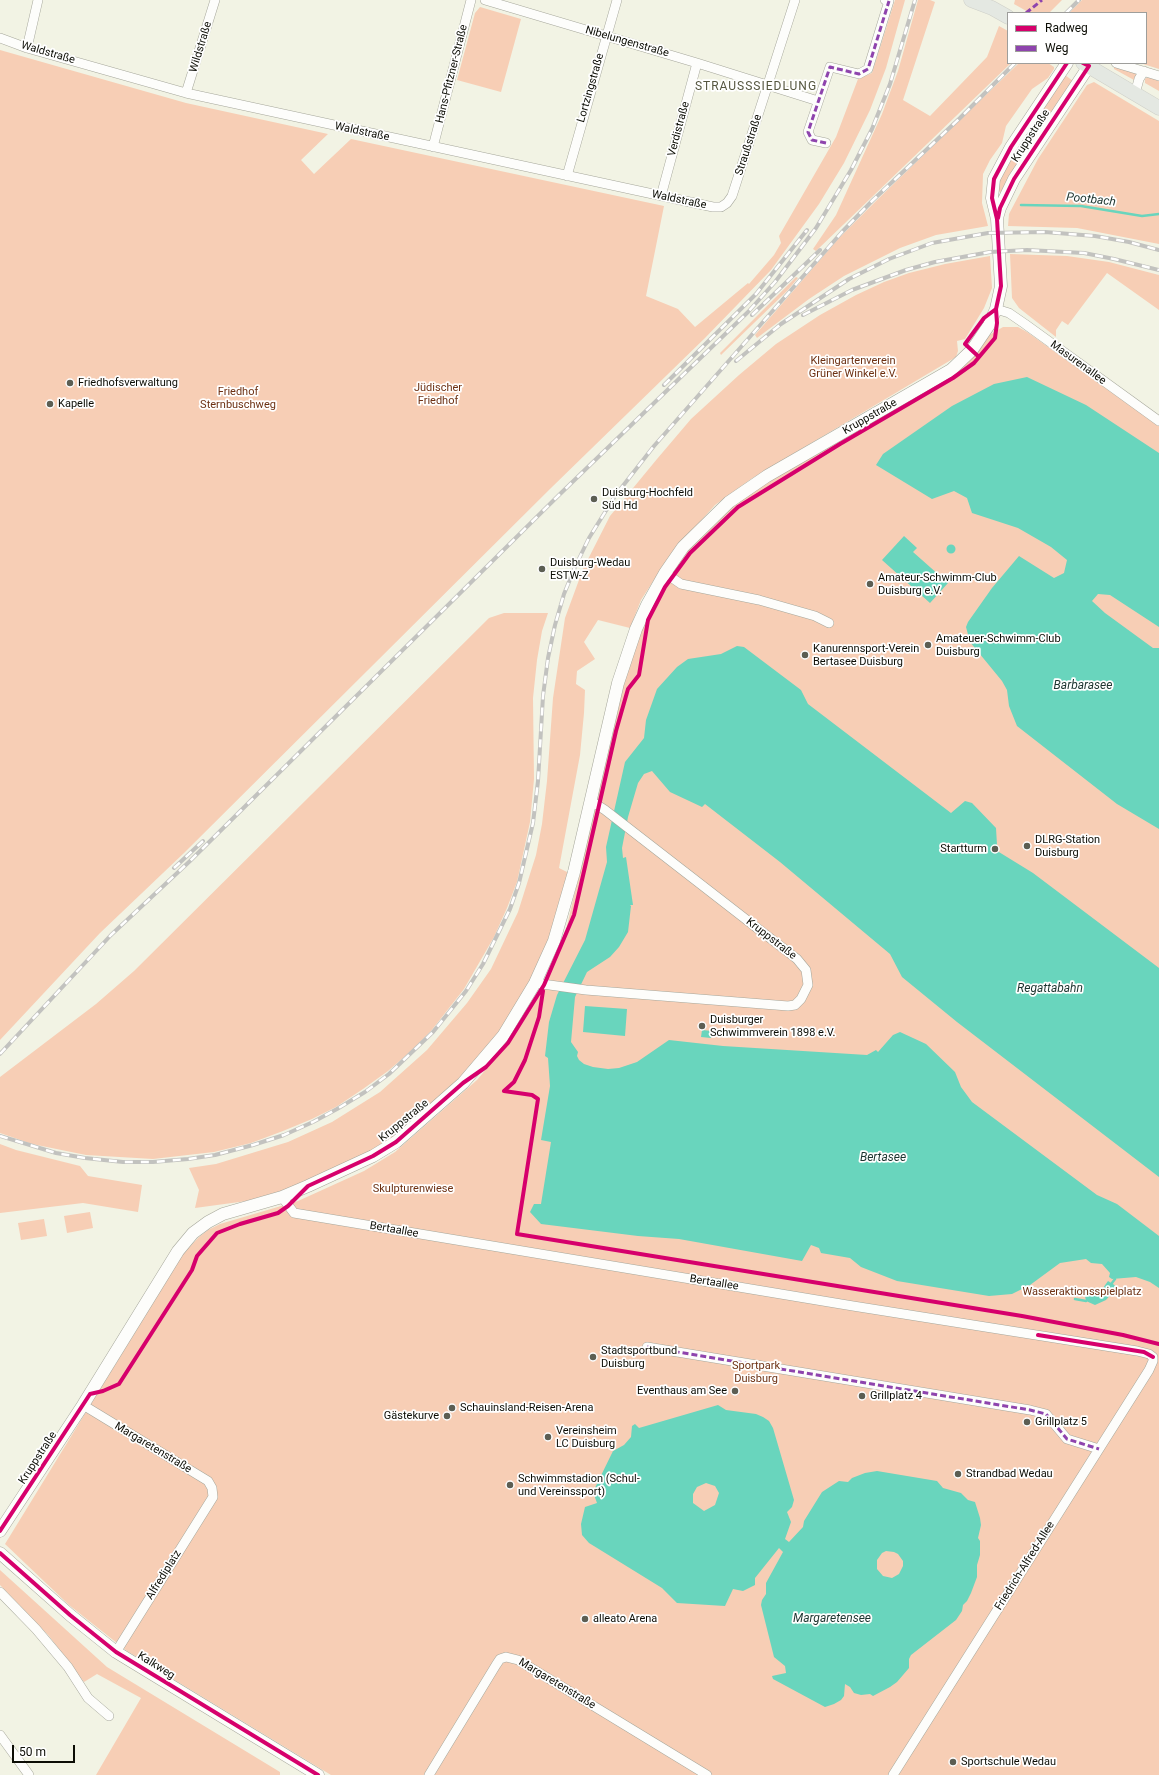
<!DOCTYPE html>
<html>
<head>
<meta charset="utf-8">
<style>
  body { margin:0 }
  #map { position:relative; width:1159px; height:1775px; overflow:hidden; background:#f2f3e4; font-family:Roboto,sans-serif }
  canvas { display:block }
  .legend { position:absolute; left:1007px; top:12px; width:140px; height:52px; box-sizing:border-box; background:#fff; border:1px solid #9e9e9b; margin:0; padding:5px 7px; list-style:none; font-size:12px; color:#0c0d05 }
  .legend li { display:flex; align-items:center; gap:8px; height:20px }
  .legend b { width:20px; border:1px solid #9e9e9b }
  .scale { position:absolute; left:12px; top:1745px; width:63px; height:18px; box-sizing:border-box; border:2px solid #0c0d05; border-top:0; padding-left:5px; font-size:12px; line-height:14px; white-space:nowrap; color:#0c0d05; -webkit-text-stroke:3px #fff; paint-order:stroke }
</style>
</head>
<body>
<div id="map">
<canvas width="1159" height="1775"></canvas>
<ul class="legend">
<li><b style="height:5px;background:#d6006c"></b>Radweg</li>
<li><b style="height:5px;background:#8e44ad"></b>Weg</li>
</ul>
<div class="scale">50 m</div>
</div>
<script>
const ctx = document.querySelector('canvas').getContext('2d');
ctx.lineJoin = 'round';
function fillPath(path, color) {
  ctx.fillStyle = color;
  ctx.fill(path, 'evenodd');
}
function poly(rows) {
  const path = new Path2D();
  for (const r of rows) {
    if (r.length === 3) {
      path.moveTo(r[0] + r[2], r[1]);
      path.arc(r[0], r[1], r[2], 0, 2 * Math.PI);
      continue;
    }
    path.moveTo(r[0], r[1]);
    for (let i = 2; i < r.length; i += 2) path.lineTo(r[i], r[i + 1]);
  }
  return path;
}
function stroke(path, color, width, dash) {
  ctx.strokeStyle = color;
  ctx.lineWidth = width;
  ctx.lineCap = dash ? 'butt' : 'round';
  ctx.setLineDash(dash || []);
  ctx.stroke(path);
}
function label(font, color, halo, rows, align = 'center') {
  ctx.font = font + ' Roboto,sans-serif';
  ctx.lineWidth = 3.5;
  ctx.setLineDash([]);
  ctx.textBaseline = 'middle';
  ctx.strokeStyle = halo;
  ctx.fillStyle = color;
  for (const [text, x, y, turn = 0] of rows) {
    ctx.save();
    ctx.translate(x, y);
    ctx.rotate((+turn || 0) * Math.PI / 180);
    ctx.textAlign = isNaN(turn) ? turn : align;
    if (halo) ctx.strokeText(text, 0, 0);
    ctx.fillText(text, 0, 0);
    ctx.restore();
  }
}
const green = poly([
  [895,0,905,0,886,68,870,110,844,163,819,204,771,270,705,338,551,488,184,853,100,933,0,1040,0,50,186,103,328,134,301,160,314,174,351,139,664,206,646,296,678,309,695,327,748,283,749,284,774,255,781,243,779,236,836,137,858,79,872,73],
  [918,0,930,0,935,2,903,100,930,116,987,57,999,26,1008,31,1008,63,1011,63,816,251,813,249,836,215,882,114,898,71],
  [1015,0,1062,0,1049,13,1030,13,1014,4],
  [1082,0,1159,0,1159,69,1140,63,1146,63,1146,13,1069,13],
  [480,7,521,19,501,92,457,80,475,13],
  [1019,63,1048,63,1054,67,1054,69,1048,78,1032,89,1006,126,1002,143,990,160,983,174,982,203,988,226,936,235,900,248,844,276,809,299,757,338,755,335,839,238,879,198],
  [1114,67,1139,74,1134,80,1114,69],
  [1065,75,1073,81,1032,142,1028,144,1019,143],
  [1148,77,1159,81,1159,91,1145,83,1145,79],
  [1094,82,1159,121,1159,244,1077,228,1008,226,1009,214,1038,159,1087,85],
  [1013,153,1022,156,1001,193,997,189,999,182],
  [1010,254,1067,256,1109,262,1159,275,1159,310,1107,273,1068,325,1062,321,1056,330,1056,337,1019,308,1012,298],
  [990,256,992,288,984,308,965,339,957,341,958,351,956,357,751,479,715,505,680,544,661,569,641,600,630,628,598,620,584,642,595,659,577,671,576,684,585,690,584,713,580,755,559,868,569,873,550,940,531,981,489,1047,466,1073,393,1138,370,1152,294,1188,254,1200,195,1208,199,1190,189,1168,216,1164,288,1142,332,1122,380,1092,427,1050,467,1003,491,969,518,912,536,855,542,824,547,781,553,698,565,618,583,569,610,516,657,459,691,419,739,375,776,344,820,315,856,295,884,282,909,273,945,264],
  [796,277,798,278,788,290,721,355,720,353],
  [1003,327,1018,327,1027,332,1159,426,1159,1775,331,1775,127,1651,69,1605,5,1544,183,1254,199,1237,208,1230,220,1224,298,1201,364,1171,395,1152,477,1080,508,1043,536,1001,566,930,625,678,646,615,669,573,696,541,735,504,978,348,991,334],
  [504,613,548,613,542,631,537,660,533,698,534,779,530,822,517,882,507,908,494,937,464,989,431,1031,411,1051,388,1071,363,1089,336,1107,312,1119,283,1131,251,1143,214,1152,153,1159,86,1155,32,1144,0,1133,0,1077,96,1004,134,971,489,618],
  [0,1144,16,1150,80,1166,88,1176,142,1185,138,1212,83,1203,0,1213],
  [90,1212,93,1228,67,1233,64,1216],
  [44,1219,47,1236,21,1240,18,1223],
  [0,1570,107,1667,280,1772,280,1775,96,1775,141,1698,97,1674,84,1682,49,1636,0,1585]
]);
const water = poly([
  [1027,377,1086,405,1159,453,1159,627,1110,595,1098,594,1092,601,1105,613,1153,648,1159,648,1159,829,1117,804,1017,726,1009,706,1007,690,1002,681,970,642,966,627,968,622,992,588,1019,556,1054,578,1064,573,1067,560,1051,547,1018,528,972,513,967,498,954,491,932,499,876,465,883,454,952,406,994,384],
  [904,536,917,548,913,552,948,583,930,603,882,560],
  [951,549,4.5],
  [737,646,744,647,801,690,808,704,951,813,965,801,972,803,996,828,997,845,994,849,1033,873,1159,968,1159,1177,957,1022,902,977,890,954,780,862,705,804,702,807,670,792,652,771,644,774,638,783,628,817,622,848,623,858,626,857,633,905,630,905,631,906,628,932,619,947,610,957,587,972,575,997,571,1042,578,1052,577,1056,579,1060,584,1064,593,1067,608,1069,619,1068,637,1062,669,1040,723,1046,867,1055,876,1050,878,1052,893,1035,900,1032,926,1044,955,1072,961,1087,972,1102,1097,1195,1117,1204,1159,1236,1159,1288,1150,1282,1136,1277,1112,1279,1109,1277,1110,1273,1102,1264,1091,1263,1086,1259,1060,1263,1030,1285,1012,1294,989,1296,897,1281,861,1267,850,1258,821,1253,819,1248,811,1245,802,1261,679,1239,638,1236,541,1224,530,1212,534,1204,541,1204,551,1142,541,1140,550,1086,548,1058,545,1056,549,1022,557,995,585,940,607,862,606,847,625,762,644,738,646,720,657,689,677,667,688,659,721,654],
  [585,1006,627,1009,625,1036,583,1032],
  [702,1030,712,1031,711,1038,701,1037],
  [1108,1281,1116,1286,1113,1292,1106,1300,1095,1305,1086,1301,1085,1296,1095,1289,1103,1288],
  [718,1405,726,1410,756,1414,763,1417,769,1421,773,1428,794,1500,792,1507,787,1512,791,1522,785,1539,789,1542,803,1527,804,1521,822,1492,839,1481,848,1482,852,1478,865,1473,877,1471,937,1481,943,1488,961,1493,968,1500,975,1502,980,1518,981,1525,978,1538,980,1541,980,1555,977,1565,977,1577,971,1593,967,1601,963,1605,962,1611,956,1620,911,1655,909,1659,909,1668,897,1682,890,1687,873,1696,870,1694,861,1695,854,1693,850,1687,845,1684,844,1696,841,1700,834,1704,825,1707,773,1679,772,1676,786,1673,785,1666,774,1657,761,1605,762,1600,766,1594,766,1583,783,1552,779,1548,755,1578,755,1585,743,1591,733,1589,725,1606,677,1603,662,1588,589,1543,582,1535,581,1524,585,1507,597,1503,593,1492,613,1451,624,1445,631,1437,632,1426,635,1424,639,1428],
  [706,1483,715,1486,719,1493,715,1505,704,1511,693,1503,693,1494,697,1487],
  [886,1551,894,1552,898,1554,903,1561,903,1566,899,1574,892,1578,883,1576,877,1569,877,1560,882,1553]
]);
const stream = poly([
  [1021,205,1081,206,1142,216,1159,214],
  [1112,1283,1115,1279],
  [1075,1299,1086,1301]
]);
const street = poly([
  [485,0,697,63,818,101],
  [0,38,27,48,186,93,713,207,721,207,727,203,732,196,795,0],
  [27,48,38,0],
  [1116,63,1159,76],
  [186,93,215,0],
  [1135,94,1139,79,1144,71],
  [826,143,812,140,808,132,830,67,859,74,868,69,889,1,885,0],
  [433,147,471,0],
  [567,176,617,0],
  [661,196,697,63],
  [996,309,1009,313,1025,324,1159,421],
  [665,573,681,584,759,600,815,616,829,623],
  [535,983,586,990,788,1006,795,1005,801,999,808,985,806,970,797,959,605,810,591,801],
  [282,1197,294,1213,853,1306,1137,1351,1149,1354,1153,1357,1153,1361,1149,1370,893,1775],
  [647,1347,1030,1410,1046,1414,1067,1439,1099,1449],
  [83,1405,208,1481,212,1488,213,1497,116,1652],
  [0,1592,36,1629,68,1667,88,1698,109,1716],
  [0,1735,29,1775],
  [429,1775,496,1665,500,1659,506,1657,518,1660,707,1775]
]);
const secondary = poly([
  [997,218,1000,208,1014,179,1089,66],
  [0,1531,83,1405,178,1251,193,1233,208,1222,223,1214,282,1197,308,1186,373,1156,396,1142,463,1083,503,1036,535,983,554,941,574,872,618,683,636,629,647,605,665,573,683,547,729,502,767,476,951,370,972,350,989,325,996,309,1001,286,997,219,992,198,994,179,1011,147,1067,63],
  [0,1553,70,1615,116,1652,318,1775]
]);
const primary = poly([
  [971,0,992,8,1008,17],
  [1083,63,1159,108]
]);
const rail = poly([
  [1066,13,1079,0],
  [871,202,960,118,1015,63],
  [752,315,820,250],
  [803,315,852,290,906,270,935,262,990,252,1027,250,1084,253,1114,259,1159,270],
  [736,361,781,324,849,279,889,259,932,243,988,233,1045,232,1095,236,1129,242,1159,250],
  [664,385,756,294,807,230],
  [174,868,203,841],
  [0,1054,111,935,190,861,559,495,748,312,775,282,816,228,851,170,872,129,890,84,915,0],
  [0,1136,56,1153,85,1158,123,1162,153,1162,188,1159,215,1155,253,1145,284,1135,313,1122,337,1109,365,1092,389,1074,433,1032,466,991,483,964,510,909,519,883,533,823,538,781,543,696,548,658,555,625,564,594,575,567,589,538,615,496,654,446,842,232,874,199]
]);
const quiet = poly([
  [1026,13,1042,0],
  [826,143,812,140,808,132,830,67,859,74,868,69,889,1],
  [647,1347,1030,1410,1046,1414,1067,1439,1099,1449]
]);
const cycleway = poly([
  [998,218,1000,208,1014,179,1089,66,1083,63],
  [979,357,965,344,984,318,996,309],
  [504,1091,532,1095,538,1099,517,1234,1022,1316,1123,1335,1159,1344],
  [504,1091,514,1082,525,1060,539,1017,543,991],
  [1038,1335,1144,1352,1153,1357],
  [0,1531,90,1394,103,1391,119,1384,192,1270,197,1256,217,1233,240,1224,278,1213,288,1206,308,1186,373,1156,396,1142,463,1083,486,1067,508,1043,544,985,574,915,616,731,628,689,639,675,648,620,665,587,690,553,738,507,840,444,953,378,974,363,995,338,997,323,996,309,1001,286,997,219,992,198,994,179,1011,147,1067,63],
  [0,1553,70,1615,116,1652,318,1775]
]);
const markers = [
  [70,383,4,"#5c5e53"],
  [50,404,4,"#5c5e53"],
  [594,499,4,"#5c5e53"],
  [542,569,4,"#5c5e53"],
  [870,584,4,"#5c5e53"],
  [928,645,4,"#5c5e53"],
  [805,655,4,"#5c5e53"],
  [1027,846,4,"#5c5e53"],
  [995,849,4,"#5c5e53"],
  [702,1026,4,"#5c5e53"],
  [593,1357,4,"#5c5e53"],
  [735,1391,4,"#5c5e53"],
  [862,1396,4,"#5c5e53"],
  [452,1408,4,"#5c5e53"],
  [447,1416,4,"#5c5e53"],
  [1027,1422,4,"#5c5e53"],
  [548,1437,4,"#5c5e53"],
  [958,1474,4,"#5c5e53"],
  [510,1485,4,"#5c5e53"],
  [585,1619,4,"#5c5e53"],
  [953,1762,4,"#5c5e53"]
];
const streetNames = [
  ["Nibelungenstraße",627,42,16],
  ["Wildstraße",201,47,-73],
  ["Waldstraße",48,53,16],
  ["Hans-Pfitzner-Straße",452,74,-76],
  ["Lortzingstraße",591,88,-74],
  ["Verdistraße",679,129,-75],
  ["Waldstraße",362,132,12],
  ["Kruppstraße",1031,136,-57],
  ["Straußstraße",749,145,-72],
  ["Waldstraße",679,200,12],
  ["Masurenallee",1078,363,36],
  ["Kruppstraße",870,417,-30],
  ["Kruppstraße",771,939,38],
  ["Kruppstraße",404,1121,-39],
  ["Bertaallee",394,1230,10],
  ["Bertaallee",714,1283,9],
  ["Margaretenstraße",153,1448,31],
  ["Kruppstraße",38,1458,-57],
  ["Friedrich-Alfred-Allee",1025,1566,-58],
  ["Alfrediplatz",164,1575,-58],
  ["Kalkweg",156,1666,32],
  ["Margaretenstraße",557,1684,31]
];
const parkNames = [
  ["Kleingartenverein",853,361],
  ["Grüner Winkel e.V.",853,374],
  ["Jüdischer",438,388],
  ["Friedhof",438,401],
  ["Friedhof",238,392],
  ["Sternbuschweg",238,405],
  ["Skulpturenwiese",413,1189],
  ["Wasseraktionsspielplatz",1082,1292],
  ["Sportpark",756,1366],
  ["Duisburg",756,1379]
];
const poiNames = [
  ["Friedhofsverwaltung",78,383],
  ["Kapelle",58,404],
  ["Duisburg-Hochfeld",602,493],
  ["Süd Hd",602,506],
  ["Duisburg-Wedau",550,563],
  ["ESTW-Z",550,576],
  ["Amateur-Schwimm-Club",878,578],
  ["Duisburg e.V.",878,591],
  ["Amateuer-Schwimm-Club",936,639],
  ["Duisburg",936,652],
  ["Kanurennsport-Verein",813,649],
  ["Bertasee Duisburg",813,662],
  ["DLRG-Station",1035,840],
  ["Duisburg",1035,853],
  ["Startturm",987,849,"right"],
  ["Duisburger",710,1020],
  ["Schwimmverein 1898 e.V.",710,1033],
  ["Stadtsportbund",601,1351],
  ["Duisburg",601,1364],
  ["Eventhaus am See",727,1391,"right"],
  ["Grillplatz 4",870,1396],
  ["Schauinsland-Reisen-Arena",460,1408],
  ["Gästekurve",439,1416,"right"],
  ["Grillplatz 5",1035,1422],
  ["Vereinsheim",556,1431],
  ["LC Duisburg",556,1444],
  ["Strandbad Wedau",966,1474],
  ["Schwimmstadion (Schul-",518,1479],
  ["und Vereinssport)",518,1492],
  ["alleato Arena",593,1619],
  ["Sportschule Wedau",961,1762]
];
const neighbourhoodNames = [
  ["STRAUSSSIEDLUNG",756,87]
];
const waterNames = [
  ["Pootbach",1091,200,6],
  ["Barbarasee",1083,686],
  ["Regattabahn",1050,989],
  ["Bertasee",883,1158],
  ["Margaretensee",832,1619]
];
fillPath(green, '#f7ceb5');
fillPath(water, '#69d5bd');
stroke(stream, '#69d5bd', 2.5);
stroke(street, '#a6a79b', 10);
stroke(secondary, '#a6a79b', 13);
stroke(primary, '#cecfc8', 15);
stroke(street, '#fdfdfb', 9);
stroke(secondary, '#fdfdfb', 12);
stroke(primary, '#e4e8e2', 14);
stroke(rail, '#c2c2bf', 4);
stroke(rail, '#fff', 2.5, [8]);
stroke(quiet, '#8e44ad', 3, [6, 3]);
stroke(cycleway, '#d6006c', 4);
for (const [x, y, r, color] of markers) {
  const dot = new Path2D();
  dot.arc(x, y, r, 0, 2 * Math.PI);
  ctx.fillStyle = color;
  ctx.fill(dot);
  stroke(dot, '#fff', 1.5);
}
label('11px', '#0c0d05', '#fff', streetNames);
label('11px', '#6d3113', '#fff', parkNames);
label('11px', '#0c0d05', '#fff', poiNames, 'left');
ctx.letterSpacing = '1px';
label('12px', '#55563f', '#fff', neighbourhoodNames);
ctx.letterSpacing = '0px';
label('italic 12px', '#1c342f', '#fff', waterNames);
</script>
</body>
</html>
